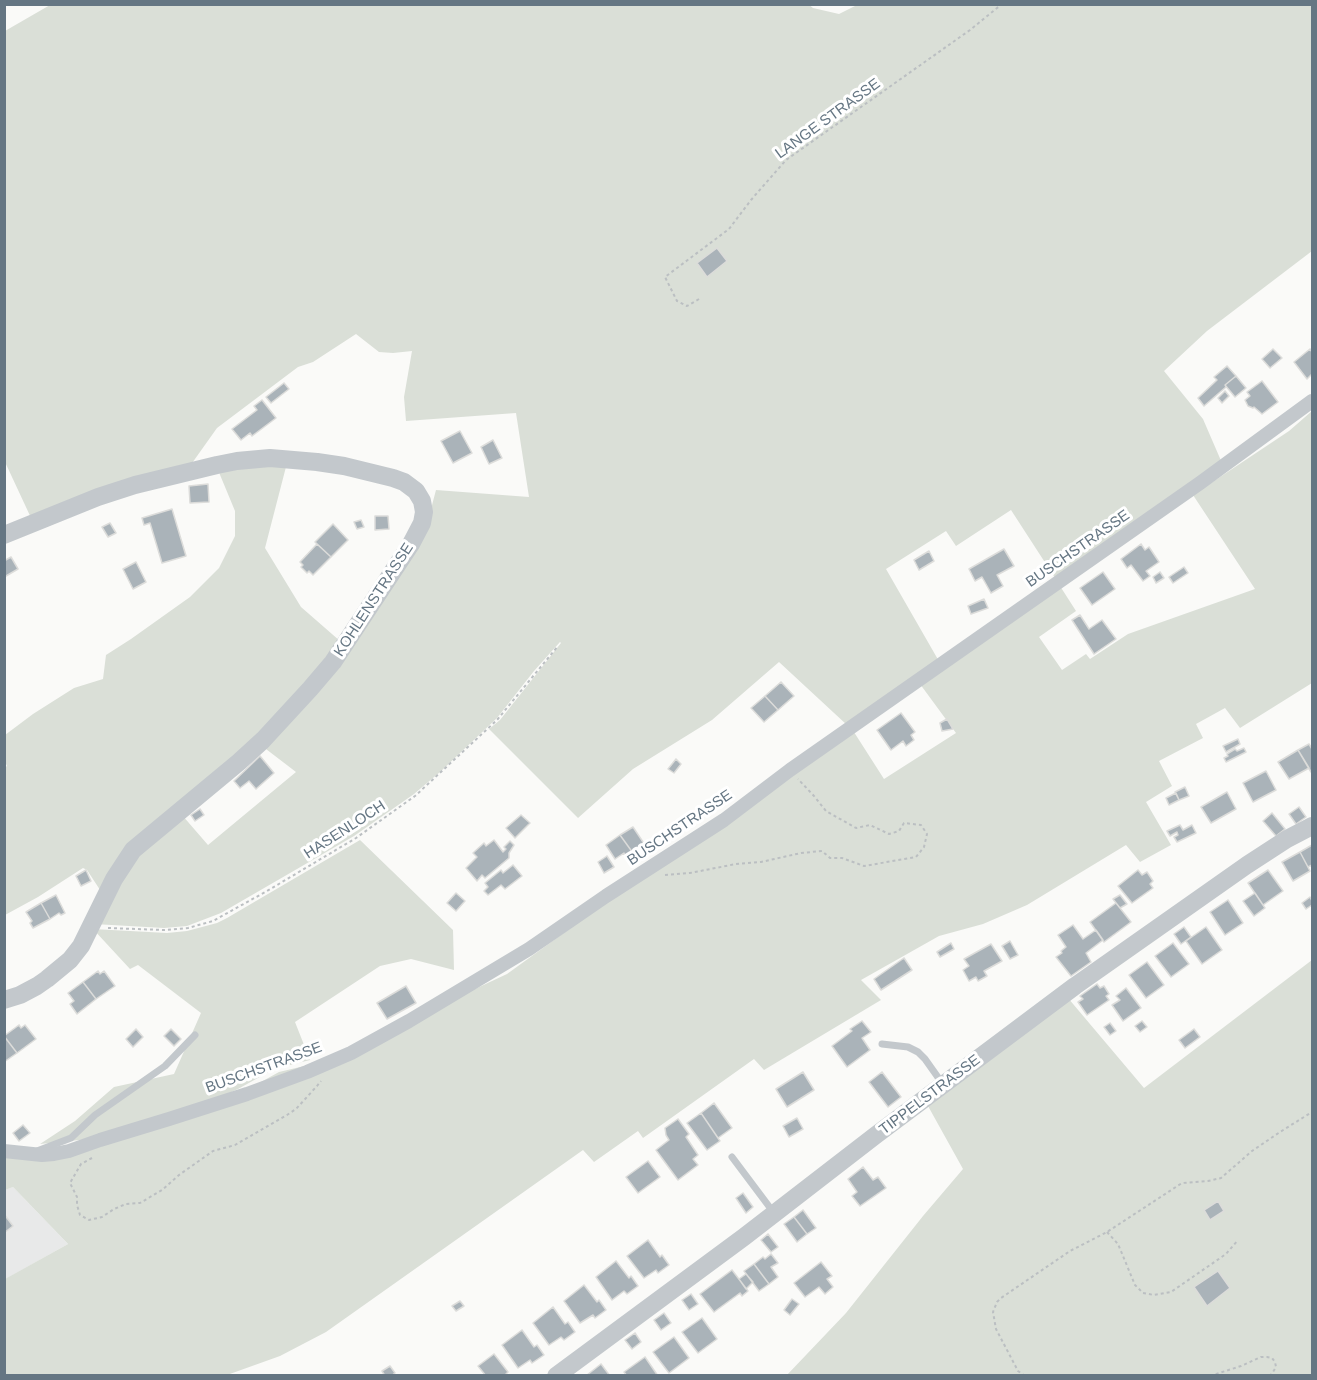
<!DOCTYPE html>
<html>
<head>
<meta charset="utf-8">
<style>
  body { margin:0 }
  #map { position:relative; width:1317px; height:1380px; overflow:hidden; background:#fafaf8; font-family:Arial,sans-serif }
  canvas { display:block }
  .frame { position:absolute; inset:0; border:6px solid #657683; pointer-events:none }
</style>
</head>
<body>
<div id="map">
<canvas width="1317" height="1380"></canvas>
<div class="frame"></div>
</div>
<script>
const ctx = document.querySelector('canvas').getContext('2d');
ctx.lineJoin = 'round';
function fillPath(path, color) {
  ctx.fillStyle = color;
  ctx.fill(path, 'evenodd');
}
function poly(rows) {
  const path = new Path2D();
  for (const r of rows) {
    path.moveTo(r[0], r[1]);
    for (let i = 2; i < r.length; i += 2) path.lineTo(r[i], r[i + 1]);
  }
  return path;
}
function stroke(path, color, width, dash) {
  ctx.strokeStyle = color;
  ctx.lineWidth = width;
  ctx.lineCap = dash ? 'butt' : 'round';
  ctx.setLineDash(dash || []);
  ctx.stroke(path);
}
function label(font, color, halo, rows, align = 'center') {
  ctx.font = font + ' Arial,sans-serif';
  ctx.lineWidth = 6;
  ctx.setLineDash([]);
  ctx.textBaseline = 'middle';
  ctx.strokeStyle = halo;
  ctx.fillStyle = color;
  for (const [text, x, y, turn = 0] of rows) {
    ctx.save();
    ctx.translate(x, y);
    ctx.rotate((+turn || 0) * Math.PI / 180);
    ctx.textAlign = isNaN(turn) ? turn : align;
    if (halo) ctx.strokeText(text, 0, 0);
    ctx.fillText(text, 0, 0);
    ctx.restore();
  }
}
const built = poly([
  [13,1187,68,1244,4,1280,4,1190]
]);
const green = poly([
  [808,4,813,8,839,14,859,4,1312,5,1312,251,1207,331,1164,371,1203,419,1222,463,1057,581,1011,510,956,546,946,531,886,569,940,663,847,725,779,662,712,720,633,769,578,818,489,729,500,720,561,643,560,642,534,671,497,718,440,772,414,794,354,836,221,913,187,926,164,928,94,924,115,879,182,815,208,845,296,772,262,746,427,524,436,490,529,497,516,413,406,421,404,397,412,351,393,353,379,352,356,334,313,362,298,367,217,428,190,466,32,520,5,462,5,31,50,5],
  [1312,411,1312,683,1240,728,1225,708,1196,724,1203,738,1159,761,1172,786,1146,802,1171,845,1140,862,1126,845,1027,905,983,924,939,936,861,980,881,1000,764,1070,754,1059,643,1138,638,1131,594,1162,583,1150,326,1332,280,1356,227,1375,5,1375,5,1279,68,1244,13,1187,5,1190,4,1150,20,1151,103,1142,241,1093,279,1072,355,1054,447,1002,507,974,612,898,852,729,884,779,956,733,920,684,1060,586,1076,611,1039,637,1062,670,1086,654,1090,659,1128,634,1255,589,1193,495,1289,431],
  [287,463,265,548,301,607,340,641,283,714,144,839,104,896,87,870,83,868,38,897,5,915,4,768,7,766,5,762,5,735,33,714,74,688,103,679,106,655,131,639,190,597,219,568,235,536,235,511,218,470],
  [360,840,453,930,454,970,411,959,380,966,295,1022,310,1060,274,1069,238,1089,203,1105,99,1138,40,1144,75,1121,114,1087,174,1074,201,1013,138,965,130,969,93,929,167,933,187,931,217,923,227,918],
  [1312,960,1312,1375,786,1376,846,1313,923,1216,963,1169,928,1106,1068,998,1144,1088]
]);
const building = poly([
  [717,248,727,261,707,277,697,263,717,248],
  [1273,349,1282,358,1270,368,1262,359,1273,349],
  [1310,349,1312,352,1312,374,1307,379,1294,362,1310,349],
  [1227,366,1236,376,1225,385,1226,387,1204,406,1198,398,1217,380,1214,377,1227,366],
  [1236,376,1246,388,1235,397,1225,385,1236,376],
  [1262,381,1278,402,1262,414,1254,407,1253,408,1248,406,1245,400,1250,396,1247,392,1262,381],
  [284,383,289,389,271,403,266,397,284,383],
  [1225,391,1229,396,1222,403,1218,398,1225,391],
  [262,400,276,418,252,436,250,433,241,440,232,429,257,410,254,406,262,400],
  [460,431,472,453,453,463,441,441,460,431],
  [493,440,502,458,489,464,481,447,493,440],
  [208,484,209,502,190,503,189,486,208,484],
  [172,509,186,556,162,563,150,523,144,525,142,518,172,509],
  [375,516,388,516,389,529,375,530,375,516],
  [361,520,364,527,357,529,354,522,361,520],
  [110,523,116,533,108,537,102,527,110,523],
  [333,524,348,540,331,557,315,542,333,524],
  [317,544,331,557,313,575,309,571,307,573,301,567,303,565,300,562,317,544],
  [1141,544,1145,550,1149,547,1159,562,1146,571,1150,576,1143,581,1131,565,1127,568,1121,559,1141,544],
  [1004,549,1014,566,997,575,1003,586,991,593,982,577,975,581,969,569,1004,549],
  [929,551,934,561,919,570,914,560,929,551],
  [11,557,18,569,6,576,4,574,4,561,11,557],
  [136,562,146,582,133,589,123,569,136,562],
  [1184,567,1188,573,1173,583,1169,577,1184,567],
  [1103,572,1115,589,1092,605,1080,588,1103,572],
  [1160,572,1164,578,1156,583,1153,577,1160,572],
  [984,599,988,608,971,614,968,606,984,599],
  [1080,615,1089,629,1102,620,1116,639,1094,654,1072,620,1080,615],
  [781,682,794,696,778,710,765,696,781,682],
  [765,696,778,710,764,722,751,708,765,696],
  [901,713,915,732,911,735,914,740,906,746,903,741,891,750,877,730,901,713],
  [947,719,953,729,942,731,940,723,947,719],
  [1238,739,1240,744,1226,752,1223,746,1238,739],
  [1309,744,1312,749,1312,771,1311,772,1298,750,1309,744],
  [1244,748,1246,752,1226,762,1224,758,1228,756,1227,754,1235,749,1237,751,1244,748],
  [1298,750,1309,768,1289,779,1278,762,1298,750],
  [260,756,274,773,256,789,249,781,240,788,234,781,260,756],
  [676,759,681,764,674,773,668,769,676,759],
  [1266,771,1276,790,1253,802,1243,783,1266,771],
  [1185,787,1189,796,1179,800,1175,792,1185,787],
  [1227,792,1236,809,1211,823,1201,807,1227,792],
  [1176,793,1179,800,1169,805,1166,798,1176,793],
  [1299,807,1306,817,1296,824,1289,814,1299,807],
  [200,809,204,815,195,821,191,815,200,809],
  [1272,813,1285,829,1276,836,1263,821,1272,813],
  [521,815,530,823,515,838,506,828,521,815],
  [1180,825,1183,830,1192,825,1196,833,1177,842,1174,837,1178,835,1177,832,1170,836,1167,831,1180,825],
  [633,827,645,845,633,853,620,835,633,827],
  [620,835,633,853,626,858,624,853,615,859,606,845,620,835],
  [494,840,503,852,506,849,504,847,510,841,514,845,509,853,509,858,485,878,482,875,477,881,466,868,477,857,473,853,484,843,486,846,494,840],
  [1312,845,1312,865,1308,867,1300,852,1312,845],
  [1300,852,1310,871,1293,881,1282,862,1300,852],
  [607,856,614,867,604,873,598,862,607,856],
  [513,865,522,876,505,889,501,885,488,895,484,891,488,887,485,883,501,870,503,873,513,865],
  [86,870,91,881,81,886,76,876,86,870],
  [1138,870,1142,875,1147,872,1153,881,1150,884,1153,888,1132,903,1118,886,1138,870],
  [1268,870,1283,891,1263,905,1248,883,1268,870],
  [456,893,465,901,456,911,447,903,456,893],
  [1255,893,1265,908,1254,916,1243,901,1255,893],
  [56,895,65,913,61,915,59,913,50,919,41,903,56,895],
  [1120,895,1127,904,1120,908,1113,899,1120,895],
  [1310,897,1312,901,1312,905,1306,909,1302,903,1310,897],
  [1228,900,1243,923,1225,935,1210,912,1228,900],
  [41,903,50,919,33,928,30,923,32,921,26,912,41,903],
  [1116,903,1131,922,1104,942,1090,922,1116,903],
  [1073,925,1083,939,1096,930,1103,940,1086,953,1091,962,1071,976,1056,957,1062,953,1061,951,1066,947,1058,935,1073,925],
  [1184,927,1191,937,1181,944,1174,934,1184,927],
  [1206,927,1222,950,1202,964,1186,941,1206,927],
  [1010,941,1018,955,1010,959,1002,946,1010,941],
  [951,943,954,949,940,957,937,952,951,943],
  [1173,943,1189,964,1171,977,1155,956,1173,943],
  [991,944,1002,961,984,971,987,976,978,981,976,977,969,981,963,970,969,966,964,959,991,944],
  [904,958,912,970,881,990,874,979,904,958],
  [1147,962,1164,985,1146,998,1129,975,1147,962],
  [98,971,100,974,104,971,115,986,96,999,83,982,98,971],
  [83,982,96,999,77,1014,70,1004,74,1001,68,993,83,982],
  [1097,984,1100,988,1104,986,1109,994,1106,996,1109,1000,1087,1015,1078,1002,1083,999,1080,996,1097,984],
  [406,986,416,1003,387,1019,377,1003,406,986],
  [1126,988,1141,1008,1123,1021,1112,1005,1120,1000,1116,996,1126,988],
  [862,1021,871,1032,862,1038,870,1050,847,1067,832,1046,852,1031,850,1029,862,1021],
  [1142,1021,1147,1027,1140,1032,1135,1026,1142,1021],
  [1110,1023,1116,1031,1110,1035,1104,1027,1110,1023],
  [19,1025,21,1028,25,1025,36,1039,17,1053,4,1036,19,1025],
  [136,1029,143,1037,133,1047,126,1039,136,1029],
  [171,1029,181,1039,174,1046,164,1036,171,1029],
  [1194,1029,1200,1037,1185,1048,1179,1040,1194,1029],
  [4,1036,17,1053,4,1062,4,1036],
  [803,1072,814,1090,787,1107,776,1089,803,1072],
  [882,1072,901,1097,888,1107,869,1082,882,1072],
  [714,1103,732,1128,718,1138,701,1113,714,1103],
  [701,1113,720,1141,707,1150,687,1123,701,1113],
  [797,1118,803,1129,789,1137,783,1126,797,1118],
  [678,1119,689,1134,686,1137,698,1155,693,1159,698,1165,678,1180,656,1150,669,1140,666,1135,665,1128,678,1119],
  [23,1125,30,1133,19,1141,13,1133,23,1125],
  [648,1161,660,1177,638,1193,626,1177,648,1161],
  [863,1167,873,1180,878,1177,886,1188,860,1206,852,1196,857,1192,848,1179,863,1167],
  [743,1193,753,1207,746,1213,736,1198,743,1193],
  [1218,1201,1224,1211,1210,1220,1204,1210,1218,1201],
  [803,1210,816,1228,807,1234,794,1217,803,1210],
  [4,1214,13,1226,4,1233,4,1214],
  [794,1217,807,1234,797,1242,784,1224,794,1217],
  [768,1234,778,1247,771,1252,761,1240,768,1234],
  [648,1240,660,1257,662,1255,669,1265,658,1273,656,1270,644,1278,627,1256,648,1240],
  [771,1254,778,1263,771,1267,778,1277,769,1284,754,1264,763,1257,765,1259,771,1254],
  [616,1261,629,1278,631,1276,638,1286,627,1294,624,1291,612,1300,596,1277,616,1261],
  [821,1262,832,1276,827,1279,833,1287,825,1294,819,1287,805,1297,794,1283,821,1262],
  [754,1264,769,1284,759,1291,744,1271,754,1264],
  [732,1270,748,1291,742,1296,740,1293,714,1312,700,1294,732,1270],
  [1218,1271,1230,1288,1207,1306,1194,1287,1218,1271],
  [746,1274,753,1282,746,1289,739,1279,746,1274],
  [584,1285,597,1302,599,1300,606,1310,595,1318,593,1315,580,1323,564,1301,584,1285],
  [691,1294,698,1304,689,1310,682,1300,691,1294],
  [792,1299,799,1304,790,1315,784,1310,792,1299],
  [460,1301,464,1306,456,1311,452,1306,460,1301],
  [553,1307,565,1324,568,1322,575,1332,564,1340,561,1337,549,1345,533,1323,553,1307],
  [664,1313,671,1323,661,1330,654,1320,664,1313],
  [702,1318,717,1339,698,1353,682,1332,702,1318],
  [522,1330,534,1347,537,1345,544,1355,532,1363,530,1360,518,1368,502,1345,522,1330],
  [635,1333,641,1342,632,1349,625,1340,635,1333],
  [674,1337,689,1358,669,1373,653,1352,674,1337],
  [494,1354,508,1372,504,1376,486,1376,478,1366,494,1354],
  [645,1357,658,1376,627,1376,624,1372,645,1357],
  [601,1364,610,1376,588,1376,587,1375,601,1364],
  [390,1366,395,1373,391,1376,385,1376,382,1371,390,1366]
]);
const path = poly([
  [699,299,687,306,677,301,665,277,729,229,751,200,786,160,970,30,1002,4],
  [665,875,690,873,736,864,761,862,801,853,822,851,830,858,842,858,864,866,916,857,924,847,927,834,921,825,904,823,899,831,889,834,870,825,856,828,826,811,814,796,798,779],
  [108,928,164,930,188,928,213,921,267,891,356,838,415,796,497,720,558,646],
  [92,1158,81,1164,70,1183,77,1197,77,1205,80,1215,89,1220,102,1217,114,1209,126,1204,140,1203,162,1190,179,1175,213,1151,235,1145,287,1115,296,1109,317,1086,321,1081],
  [1107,1232,1118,1244,1135,1285,1143,1293,1154,1295,1171,1292,1226,1254,1238,1240],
  [1025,1376,1018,1371,996,1329,993,1312,997,1302,1001,1298,1070,1251,1107,1232,1182,1183,1208,1181,1221,1178,1252,1151,1280,1132,1312,1112],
  [1210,1376,1241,1366,1261,1357,1267,1357,1272,1358,1275,1362,1276,1367,1273,1372,1270,1376]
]);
const service = poly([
  [882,1044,908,1047,918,1052,925,1059,942,1083],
  [37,1151,71,1138,95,1115,165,1066,195,1035],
  [732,1157,774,1213]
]);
const minor = poly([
  [4,1151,42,1155,54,1154,69,1151,100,1140,169,1119,247,1094,307,1072,351,1053,409,1021,529,949,606,896,724,820,790,770,1200,483,1312,401]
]);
const tertiary = poly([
  [4,535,98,497,135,485,217,465,237,461,270,458,317,462,344,466,393,478,404,482,416,491,422,501,424,512,422,523,411,544,333,662,310,689,263,740,239,762,133,850,114,879,81,946,70,960,47,979,37,986,20,995,4,1000],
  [556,1376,744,1237,876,1135,1075,986,1247,865,1287,839,1312,826]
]);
const streetNames = [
  ["LANGE STRASSE",828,119,-36],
  ["BUSCHSTRASSE",1078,549,-35],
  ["KOHLENSTRASSE",374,600,-57],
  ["BUSCHSTRASSE",680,828,-34],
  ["HASENLOCH",345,830,-33],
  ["BUSCHSTRASSE",264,1068,-20],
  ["TIPPELSTRASSE",930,1095,-37]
];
fillPath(built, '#e8e9e9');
fillPath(green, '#dadfd7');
fillPath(building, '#aab3b9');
stroke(building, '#dcdcda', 1.5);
stroke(path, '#bbbfc2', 2, [3, 3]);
stroke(service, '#c3c8cc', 7);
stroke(minor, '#c3c8cc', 14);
stroke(tertiary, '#c3c8cc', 18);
label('15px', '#657683', '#fff', streetNames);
</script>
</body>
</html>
